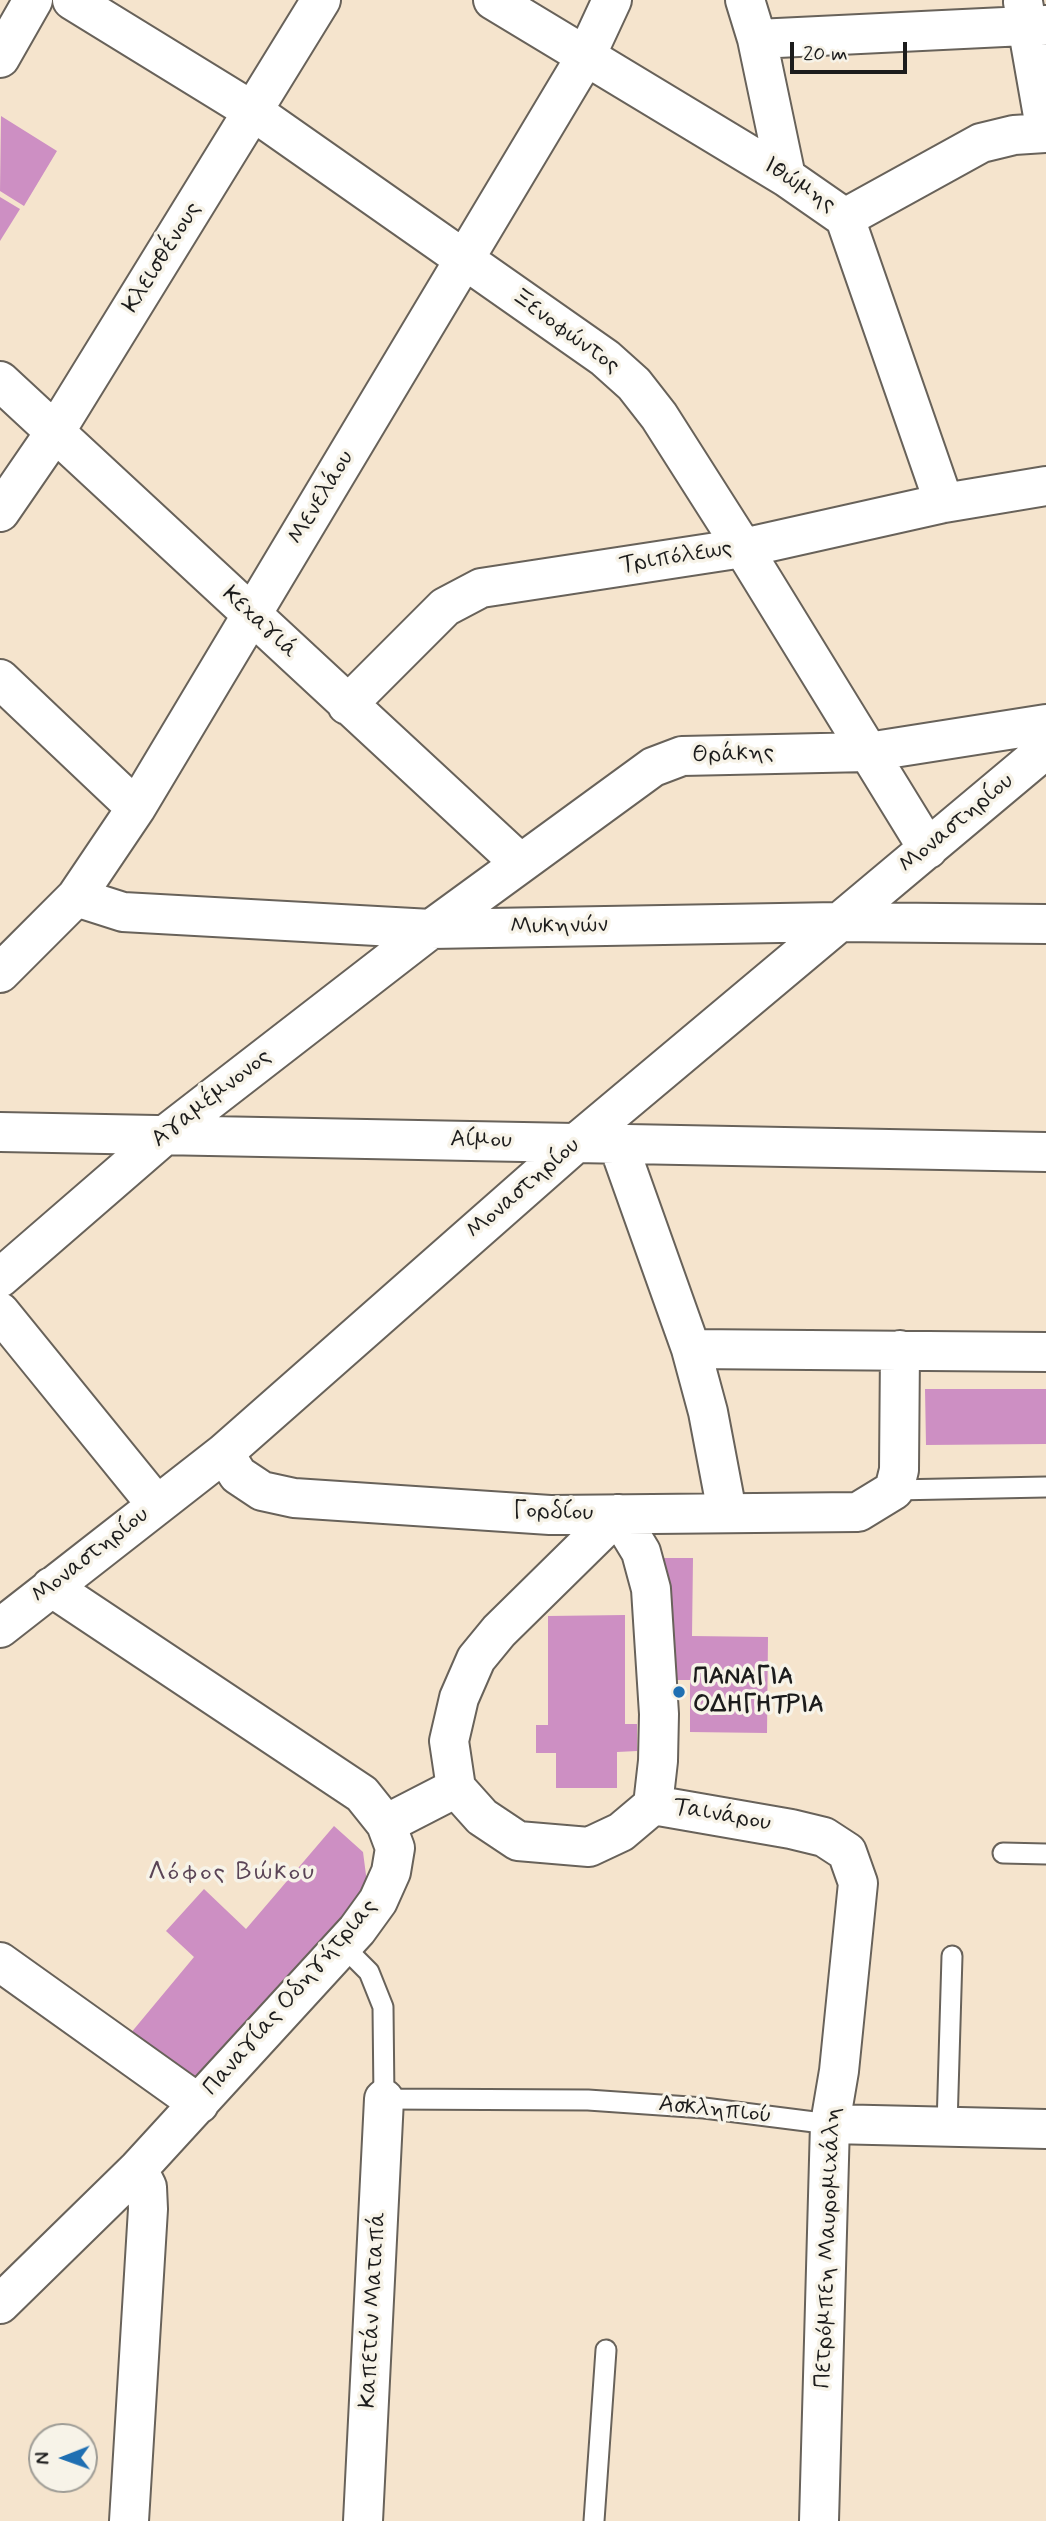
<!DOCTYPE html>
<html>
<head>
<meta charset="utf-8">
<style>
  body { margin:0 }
  #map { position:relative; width:1046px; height:2521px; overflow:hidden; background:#f5e4cd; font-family:Mynerve,sans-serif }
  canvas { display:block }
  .north { position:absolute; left:28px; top:2423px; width:70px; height:70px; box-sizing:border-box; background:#f7f3e8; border:2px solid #9f9d96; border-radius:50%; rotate:269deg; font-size:19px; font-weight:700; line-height:28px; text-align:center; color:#1c1c1c }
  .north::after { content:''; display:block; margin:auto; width:24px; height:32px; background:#1f6fb2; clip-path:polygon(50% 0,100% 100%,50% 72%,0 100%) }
  .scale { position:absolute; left:790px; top:42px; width:117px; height:32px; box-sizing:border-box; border:4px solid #1c1c1c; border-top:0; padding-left:9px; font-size:21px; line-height:24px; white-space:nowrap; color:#1c1c1c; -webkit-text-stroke:5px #f7f3e8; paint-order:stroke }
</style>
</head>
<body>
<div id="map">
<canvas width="1046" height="2521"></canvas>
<div class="north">N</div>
<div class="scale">20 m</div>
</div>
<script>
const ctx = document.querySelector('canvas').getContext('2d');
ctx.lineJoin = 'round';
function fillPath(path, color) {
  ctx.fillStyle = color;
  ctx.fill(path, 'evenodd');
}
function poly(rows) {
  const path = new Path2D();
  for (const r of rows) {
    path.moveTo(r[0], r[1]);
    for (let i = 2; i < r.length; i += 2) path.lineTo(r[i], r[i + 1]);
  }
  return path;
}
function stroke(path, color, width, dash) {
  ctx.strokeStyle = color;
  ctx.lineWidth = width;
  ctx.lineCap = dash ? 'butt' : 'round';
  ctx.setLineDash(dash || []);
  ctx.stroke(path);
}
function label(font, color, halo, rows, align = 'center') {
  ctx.font = font + ' Mynerve,sans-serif';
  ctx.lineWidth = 7;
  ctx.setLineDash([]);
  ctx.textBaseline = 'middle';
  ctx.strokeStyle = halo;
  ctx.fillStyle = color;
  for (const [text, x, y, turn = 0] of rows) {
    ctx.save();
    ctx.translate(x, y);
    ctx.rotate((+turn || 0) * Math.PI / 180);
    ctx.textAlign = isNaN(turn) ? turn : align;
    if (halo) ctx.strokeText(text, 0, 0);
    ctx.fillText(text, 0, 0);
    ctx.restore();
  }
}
const building = poly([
  [1,116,57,151,24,206,0,191],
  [0,197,20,209,0,241],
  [925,1389,1046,1389,1046,1444,926,1445],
  [660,1558,693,1558,692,1636,768,1637,767,1733,690,1732,690,1680,660,1680],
  [625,1615,625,1724,637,1724,637,1751,617,1752,617,1788,556,1788,556,1753,536,1753,536,1725,548,1725,548,1616],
  [334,1826,363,1852,369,1898,201,2083,130,2034,194,1957,166,1931,204,1889,246,1929]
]);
const lane = poly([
  [894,1490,1046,1487],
  [1003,1853,1046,1854],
  [341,1944,369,1972,383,2007,384,2099,588,2100,704,2108,830,2124],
  [947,2126,952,1956],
  [594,2521,606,2350]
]);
const street = poly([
  [72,0,254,112,605,358,634,384,659,416,743,548,928,849],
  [493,0,786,177,845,218,944,503],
  [745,0,757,39,786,177],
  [1023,2,1046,133],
  [757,39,1046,25],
  [845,218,981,143,1014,135,1046,133],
  [0,381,520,863],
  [0,512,55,432,321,0],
  [0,679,136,808],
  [347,705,445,607,481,588,743,548,944,503,1046,486],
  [76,897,123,912,431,929,838,922,1046,924],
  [0,973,76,897,136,808,586,56,612,0],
  [0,1132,1046,1152],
  [618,1144,691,1349,708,1412,727,1512],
  [0,1278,165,1135,431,929,653,767,682,756,868,752,1046,724],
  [0,1312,156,1504],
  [691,1349,1046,1352],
  [224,1453,238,1475,262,1491,294,1498,550,1515,858,1512,894,1490,899,1470,900,1350],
  [618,1514,641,1552,651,1589,659,1714,658,1761,653,1805],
  [0,1628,224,1453,576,1143,1046,749],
  [456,1788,482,1817,518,1841,589,1847,621,1832,653,1805,791,1829,824,1837,847,1852,858,1883,839,2071,830,2124,819,2521],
  [456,1788,449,1741,459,1698,476,1659,499,1631,618,1514],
  [386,1824,456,1788],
  [0,1962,199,2104],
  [830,2124,1046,2129],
  [0,2304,138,2169,357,1930,378,1901,391,1872,395,1848,386,1824,362,1794,51,1587],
  [129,2521,148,2209,147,2187,138,2169],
  [363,2521,384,2099]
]);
const secondary = poly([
  [0,58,33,0]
]);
const markers = [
  [679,1692,7,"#1f6fb2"]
];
const streetNames = [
  ["Ιθώμης",799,186,33],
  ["Κλεισθένους",163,258,-58],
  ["Ξενοφώντος",565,332,36],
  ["Μενελάου",322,498,-59],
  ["Τριπόλεως",676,558,-9],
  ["Κεχαγιά",259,623,43],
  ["Θράκης",733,755,-2],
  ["Μοναστηρίου",957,824,-40],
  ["Μυκηνών",559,927,-1],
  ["Αγαμέμνονος",212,1099,-38],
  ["Αίμου",481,1141,1],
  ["Μοναστηρίου",524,1189,-41],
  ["Γορδίου",553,1513,2],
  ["Μοναστηρίου",91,1556,-38],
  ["Ταινάρου",722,1816,10],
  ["Παναγίας Οδηγήτριας",291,1998,-49],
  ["Ασκληπιού",715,2111,6],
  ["Πετρόμπεη Μαυρομιχάλη",829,2248,-88],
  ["Καπετάν Ματαπά",374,2310,-87]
];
const poiNames = [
  ["ΠΑΝΑΓΙΑ",693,1678],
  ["ΟΔΗΓΗΤΡΙΑ",693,1706]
];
const neighbourhoodNames = [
  ["Λόφος Βώκου",232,1874]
];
fillPath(building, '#cd8fc3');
stroke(lane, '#68625a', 23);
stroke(street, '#68625a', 42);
stroke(secondary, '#68625a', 42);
stroke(lane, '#fff', 19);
stroke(street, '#fff', 38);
stroke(secondary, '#fff', 38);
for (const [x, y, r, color] of markers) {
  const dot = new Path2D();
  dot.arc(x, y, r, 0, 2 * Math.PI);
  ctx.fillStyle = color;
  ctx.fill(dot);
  stroke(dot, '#f7f3e8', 2.5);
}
label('24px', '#1c1c1c', '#f7f3e8', streetNames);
label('bold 24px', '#1c1c1c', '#f7f3e8', poiNames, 'left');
ctx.letterSpacing = '2px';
label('26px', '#5a4456', '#f7f3e8', neighbourhoodNames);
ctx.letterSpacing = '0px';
</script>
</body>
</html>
